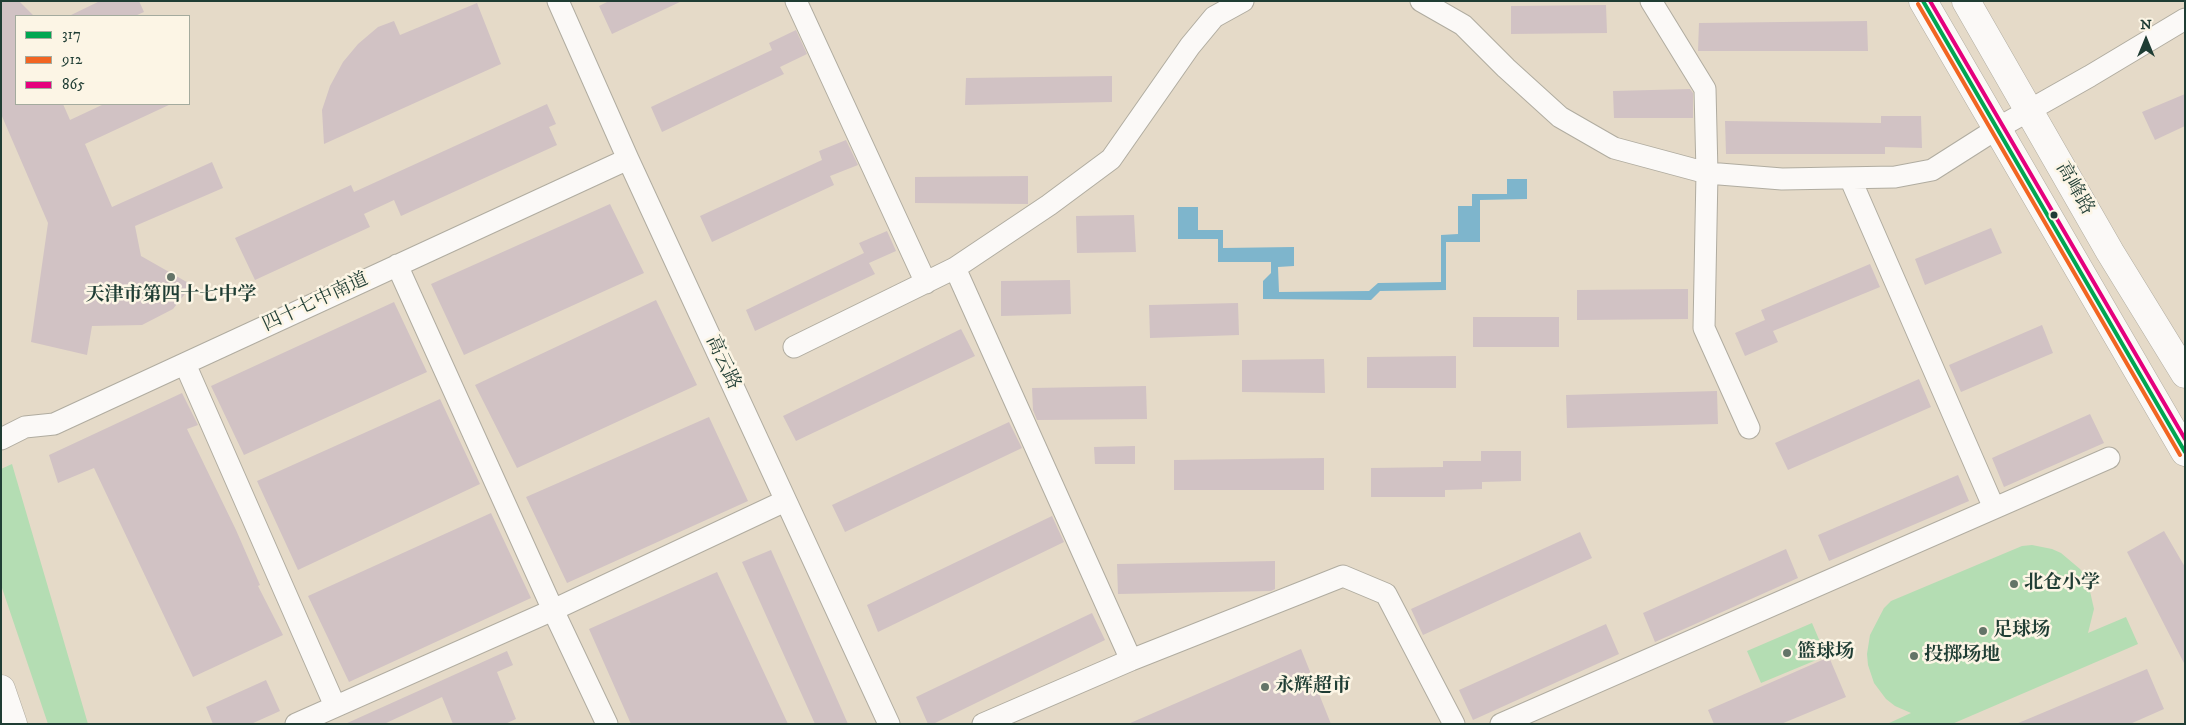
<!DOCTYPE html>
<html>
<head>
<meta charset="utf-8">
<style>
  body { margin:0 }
  #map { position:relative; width:2186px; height:725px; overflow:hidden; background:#e5dac8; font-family:"IM FELL DW Pica",serif }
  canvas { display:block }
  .frame { position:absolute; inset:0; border:2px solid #1f3d34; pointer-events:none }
  .legend { position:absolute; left:15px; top:15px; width:175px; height:90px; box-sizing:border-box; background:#fcf5e5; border:1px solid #a4ab9e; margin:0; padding:6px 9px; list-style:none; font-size:15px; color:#1f3d34 }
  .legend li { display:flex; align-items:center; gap:10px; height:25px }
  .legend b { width:25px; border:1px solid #a4ab9e }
  .north { position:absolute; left:2121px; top:15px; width:50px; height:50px; -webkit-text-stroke:4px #fcf5e5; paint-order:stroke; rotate:0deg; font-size:14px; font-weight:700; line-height:20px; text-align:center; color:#1f3d34 }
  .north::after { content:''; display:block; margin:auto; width:18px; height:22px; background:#1f3d34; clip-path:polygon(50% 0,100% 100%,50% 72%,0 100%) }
</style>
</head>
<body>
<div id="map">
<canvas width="2186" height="725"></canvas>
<div class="frame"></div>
<ul class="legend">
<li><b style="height:6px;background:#00a651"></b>317</li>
<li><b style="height:6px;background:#f26522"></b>912</li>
<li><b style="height:6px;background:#e5007d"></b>865</li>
</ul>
<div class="north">N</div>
</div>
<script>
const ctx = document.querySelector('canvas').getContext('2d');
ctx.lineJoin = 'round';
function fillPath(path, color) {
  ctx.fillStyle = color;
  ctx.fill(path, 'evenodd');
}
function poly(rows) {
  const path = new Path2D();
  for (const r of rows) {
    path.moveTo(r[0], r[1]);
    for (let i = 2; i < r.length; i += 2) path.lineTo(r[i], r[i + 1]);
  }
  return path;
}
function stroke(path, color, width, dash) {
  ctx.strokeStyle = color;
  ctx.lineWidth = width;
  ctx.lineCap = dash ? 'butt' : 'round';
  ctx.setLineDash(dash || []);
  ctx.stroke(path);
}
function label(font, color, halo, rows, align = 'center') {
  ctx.font = font + ' "IM FELL DW Pica","Noto Serif SC",serif';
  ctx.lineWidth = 5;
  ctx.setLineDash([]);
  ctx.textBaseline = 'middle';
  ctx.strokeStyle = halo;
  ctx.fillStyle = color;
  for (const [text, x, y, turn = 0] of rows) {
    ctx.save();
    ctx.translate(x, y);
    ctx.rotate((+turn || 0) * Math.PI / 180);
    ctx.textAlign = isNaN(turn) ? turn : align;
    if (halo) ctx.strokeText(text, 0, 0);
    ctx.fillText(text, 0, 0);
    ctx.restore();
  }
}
const green = poly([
  [12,464,88,724,48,724,1,585,1,469],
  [2032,545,2052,549,2061,553,2080,569,2087,578,2094,609,2088,633,2126,617,2138,644,1952,724,1887,724,1911,713,1895,706,1886,699,1874,683,1868,665,1867,654,1870,635,1884,608,1891,601,2022,546],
  [1812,623,1826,656,1761,683,1747,651]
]);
const water = poly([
  [1507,179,1527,179,1527,199,1480,200,1480,242,1446,242,1446,290,1380,291,1371,300,1263,299,1263,281,1271,273,1271,262,1218,262,1218,239,1178,239,1178,207,1198,207,1198,230,1223,230,1223,248,1294,247,1294,266,1278,267,1279,292,1369,291,1378,283,1441,282,1441,235,1458,234,1458,206,1472,206,1472,194,1507,194]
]);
const building = poly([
  [1,1,19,1,34,16,16,16,16,104,63,104,70,120,104,104,171,104,85,144,112,207,212,162,223,188,135,226,141,256,192,285,173,309,142,325,92,326,87,355,31,342,48,223,1,114],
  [100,1,139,1,144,12,135,16,69,16],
  [609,1,682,1,612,34,599,6],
  [477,3,501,64,324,144,322,110,330,86,343,62,358,44,378,27,394,21,400,35],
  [1606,5,1607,33,1511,34,1511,6],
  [1867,21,1868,51,1698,51,1699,23],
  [796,30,807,54,780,67,784,74,662,132,651,107,772,50,769,43],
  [1112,76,1112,102,965,105,966,78],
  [1690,89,1693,93,1693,118,1614,118,1613,91],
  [2185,94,2185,126,2155,140,2142,112],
  [547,104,556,124,549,127,557,145,401,216,394,200,364,214,370,227,255,280,235,238,351,185,354,192],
  [1881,116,1921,116,1922,148,1885,147,1885,154,1726,154,1725,121,1881,123],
  [846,140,858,165,830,176,834,185,712,242,700,216,822,160,819,151],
  [1028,176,1028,204,915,203,915,177],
  [610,204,644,273,464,355,431,284],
  [1134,215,1136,252,1077,253,1076,216],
  [1991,228,2002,253,1925,285,1915,259],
  [887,231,896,251,869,263,875,274,755,331,746,310,864,253,859,243],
  [1870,264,1880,287,1773,331,1778,342,1745,356,1735,333,1765,320,1761,310],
  [1070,280,1071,314,1001,316,1001,281],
  [1688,289,1688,319,1577,320,1577,290],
  [656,300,697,385,517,468,475,385],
  [394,302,427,372,244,455,211,386],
  [1238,303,1239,335,1150,338,1149,305],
  [1473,317,1559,317,1559,347,1473,347],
  [2042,325,2053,353,1961,392,1949,365],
  [961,329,975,356,796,441,783,416],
  [1456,356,1456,388,1367,388,1367,357],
  [1324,359,1325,393,1242,392,1242,360],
  [1919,379,1931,407,1788,470,1775,443],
  [1146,386,1147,419,1037,420,1033,410,1032,388],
  [1717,391,1718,424,1567,428,1566,395],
  [182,393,198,425,187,429,236,530,260,585,258,586,283,635,193,677,94,468,58,483,49,455],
  [440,399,480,484,298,570,257,481],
  [2090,414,2104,443,2004,487,1992,458],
  [709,417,748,501,567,583,526,497],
  [1009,422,1022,448,845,532,832,505],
  [1135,446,1135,464,1095,464,1094,447],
  [1481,451,1521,451,1521,481,1482,482,1482,489,1445,490,1445,497,1371,497,1371,468,1443,467,1443,461,1481,461],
  [1324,458,1324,490,1174,490,1174,460],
  [1958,475,1969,501,1829,561,1818,535],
  [491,513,531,598,349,682,308,596],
  [1052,516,1064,542,878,632,867,605],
  [2164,531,2185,567,2185,665,2127,552],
  [1580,532,1592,558,1423,635,1411,609],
  [1786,549,1798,578,1655,642,1643,613],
  [771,550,848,724,815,724,742,562],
  [1275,561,1275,589,1271,591,1118,594,1117,564],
  [717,572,788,724,631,724,589,629],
  [1092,613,1105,640,933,724,928,724,916,697],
  [1606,624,1619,654,1473,720,1459,690],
  [1301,649,1331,724,1128,724],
  [507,651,513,665,497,672,516,719,505,724,453,724,442,697,384,724,345,724],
  [1829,657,1846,697,1781,724,1714,724,1708,710],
  [2147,669,2164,709,2130,724,2016,724],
  [266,680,280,711,251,724,213,724,206,707]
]);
const minor = poly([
  [558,1,628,159,889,724],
  [796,1,926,283],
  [1421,1,1463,25,1506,68,1560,117,1614,148,1707,173,1782,179,1895,177,1932,170,1998,128,2090,76,2185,19],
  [1651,1,1705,89,1707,173,1704,328,1749,428],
  [1850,178,1994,508],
  [397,265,553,610,607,724],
  [955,268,1131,660],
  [794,347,955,268,1049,205,1111,159,1190,46,1214,17,1243,1],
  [185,364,335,706],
  [1,439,25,427,54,424,628,159],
  [296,724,553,610,785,501],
  [983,724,1131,660,1343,576,1386,594,1454,724],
  [1501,724,2109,458]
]);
const major = poly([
  [1923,1,2185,452],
  [1966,1,2110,252,2185,374],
  [1,689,13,724]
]);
const bus1 = poly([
  [1923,1,2185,452]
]);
const bus2 = poly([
  [1918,4,2180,455]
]);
const bus3 = poly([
  [1930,1,2185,439]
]);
const markers = [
  [2054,215,4.5,"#1f3d34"],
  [171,277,5,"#647468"],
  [2014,584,5,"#647468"],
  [1983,631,5,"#647468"],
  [1787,653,5,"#647468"],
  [1914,656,5,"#647468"],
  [1265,687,5,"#647468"]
];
const streetNames = [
  ["高峰路",2074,189,60],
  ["四十七中南道",316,303,-25],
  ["高云路",722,363,65]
];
const poiNames = [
  ["天津市第四十七中学",171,296,"center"],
  ["北仓小学",2024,584],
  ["足球场",1993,631],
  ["篮球场",1797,653],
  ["投掷场地",1924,656],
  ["永辉超市",1275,687]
];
fillPath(green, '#b4ddb3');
fillPath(water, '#7eb5cc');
fillPath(building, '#d1c2c4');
stroke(minor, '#b0aca0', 23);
stroke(major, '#b0aca0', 29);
stroke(minor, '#fbf9f7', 21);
stroke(major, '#fbf9f7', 28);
stroke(bus1, '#00a651', 4);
stroke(bus2, '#f26522', 4);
stroke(bus3, '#e5007d', 4);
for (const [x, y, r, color] of markers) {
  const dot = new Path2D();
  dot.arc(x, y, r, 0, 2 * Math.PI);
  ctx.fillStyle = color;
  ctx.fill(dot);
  stroke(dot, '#fcf5e5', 2);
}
label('19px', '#1f3d34', '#fcf5e5', streetNames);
label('bold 19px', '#1f3d34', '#fcf5e5', poiNames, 'left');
</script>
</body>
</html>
